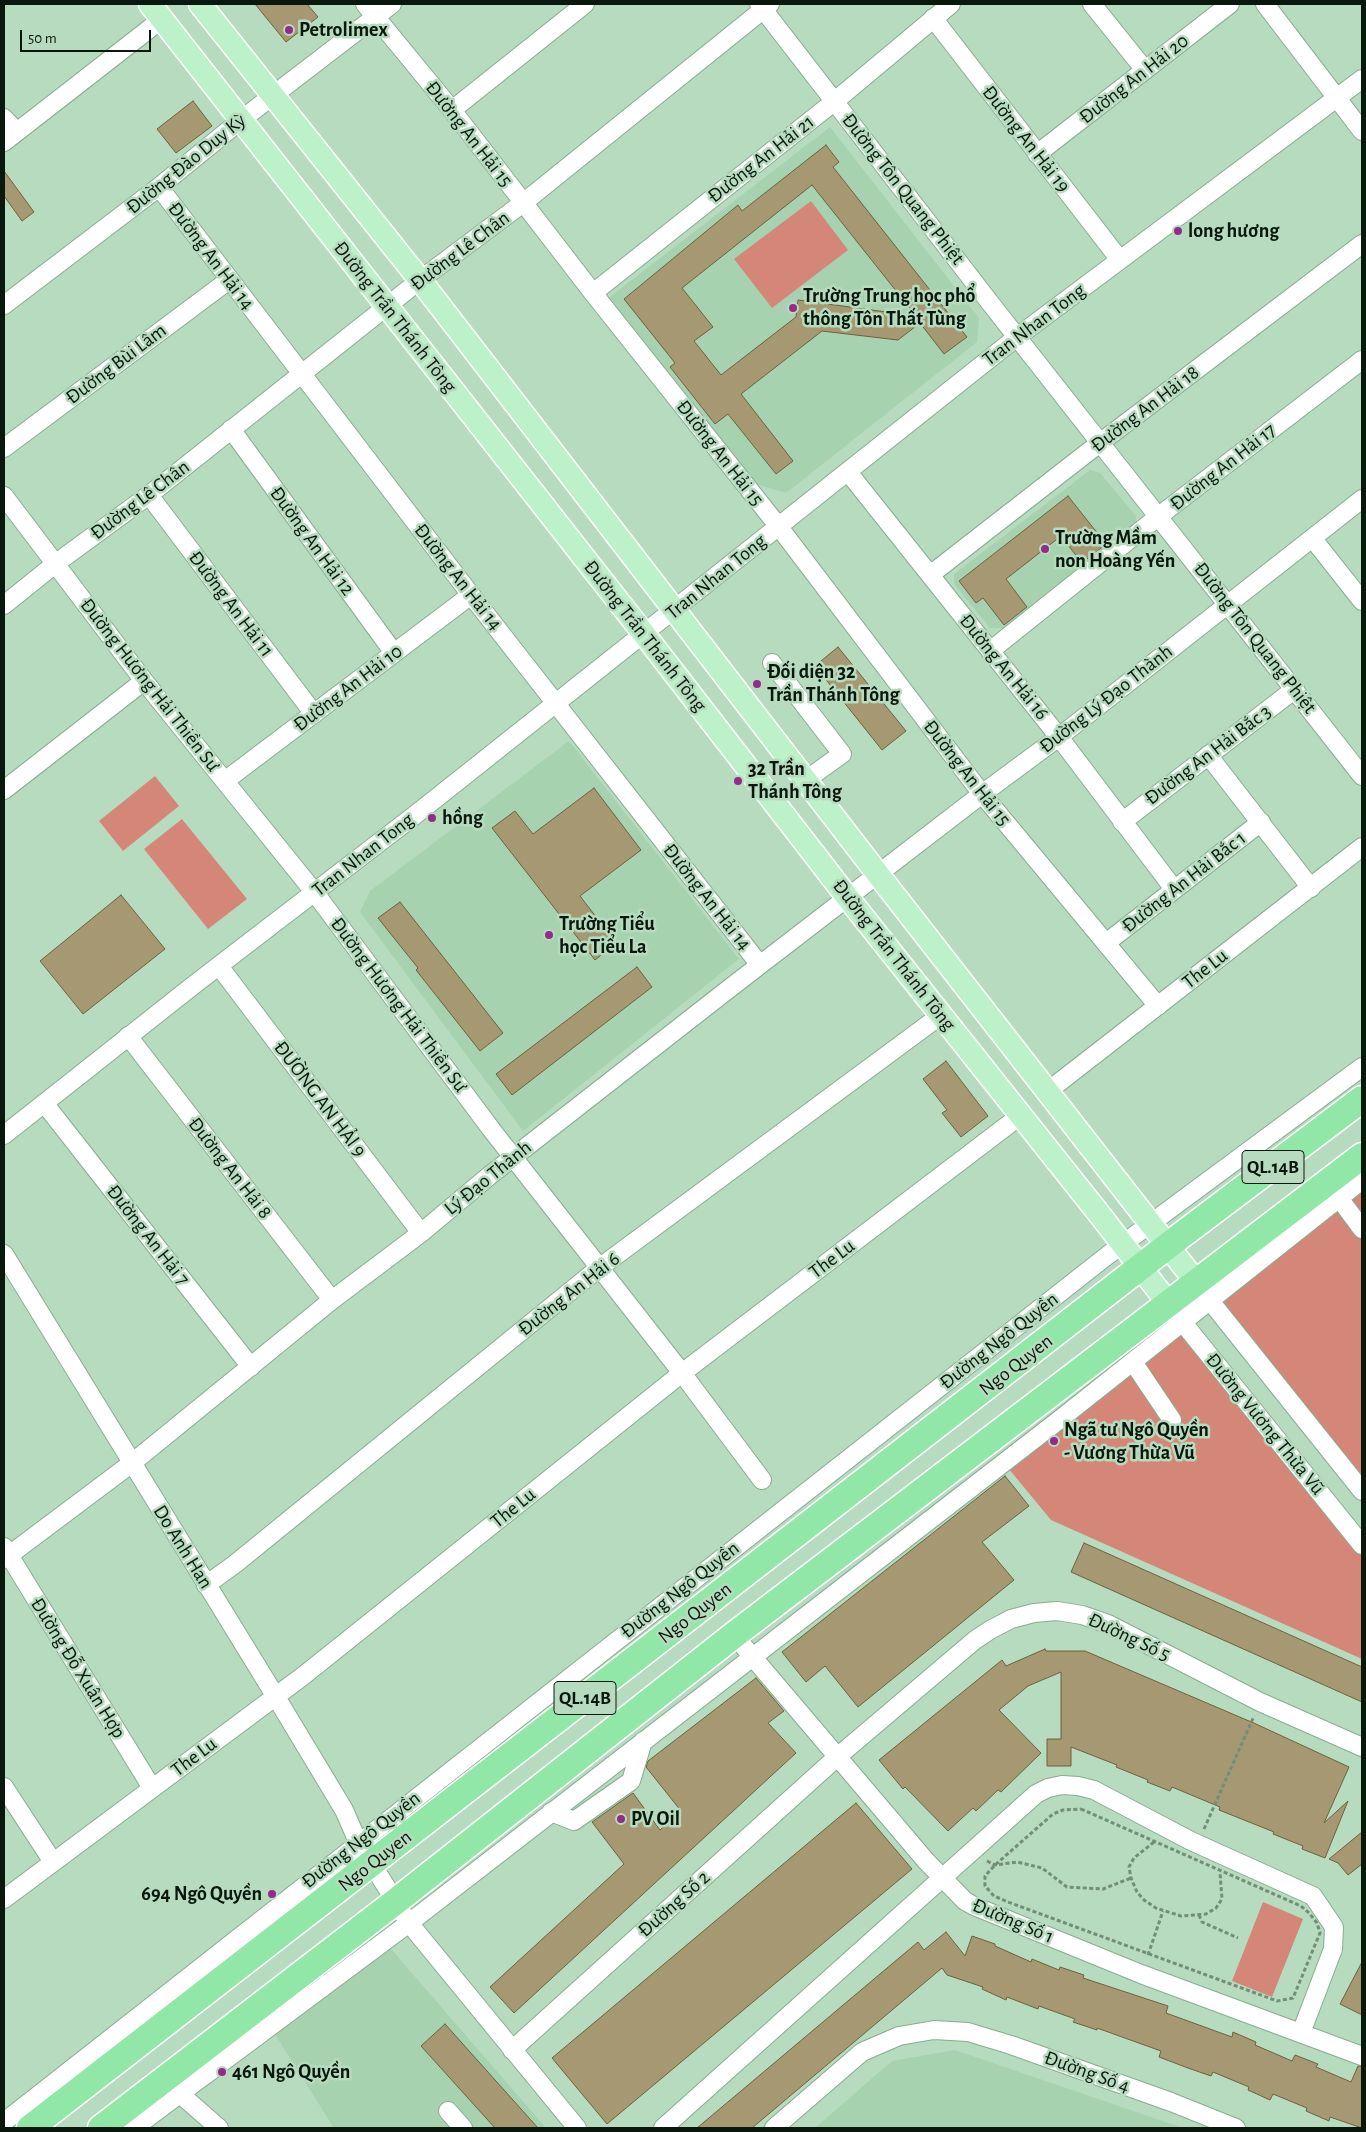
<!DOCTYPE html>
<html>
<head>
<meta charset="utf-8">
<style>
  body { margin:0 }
  #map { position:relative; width:1366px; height:2132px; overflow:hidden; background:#b7dbbe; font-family:"Alegreya Sans",sans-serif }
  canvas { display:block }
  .frame { position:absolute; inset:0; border:5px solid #0a170d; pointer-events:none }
  .scale { position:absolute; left:20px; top:30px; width:131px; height:22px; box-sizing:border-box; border:2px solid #0a170d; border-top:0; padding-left:6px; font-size:15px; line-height:18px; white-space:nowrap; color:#0a170d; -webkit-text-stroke:4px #b7dbbe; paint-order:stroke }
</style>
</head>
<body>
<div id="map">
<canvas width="1366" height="2132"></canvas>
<div class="frame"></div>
<div class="scale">50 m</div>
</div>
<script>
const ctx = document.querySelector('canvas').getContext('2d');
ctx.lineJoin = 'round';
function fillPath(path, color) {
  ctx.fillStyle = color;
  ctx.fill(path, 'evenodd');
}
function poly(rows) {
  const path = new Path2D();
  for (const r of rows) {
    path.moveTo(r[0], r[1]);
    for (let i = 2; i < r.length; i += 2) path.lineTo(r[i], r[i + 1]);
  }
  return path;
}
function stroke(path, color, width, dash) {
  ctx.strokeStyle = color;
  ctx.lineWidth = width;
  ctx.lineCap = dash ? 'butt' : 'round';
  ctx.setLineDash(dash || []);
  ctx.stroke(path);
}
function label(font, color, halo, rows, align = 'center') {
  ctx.font = font + ' "Alegreya Sans",sans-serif';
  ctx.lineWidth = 5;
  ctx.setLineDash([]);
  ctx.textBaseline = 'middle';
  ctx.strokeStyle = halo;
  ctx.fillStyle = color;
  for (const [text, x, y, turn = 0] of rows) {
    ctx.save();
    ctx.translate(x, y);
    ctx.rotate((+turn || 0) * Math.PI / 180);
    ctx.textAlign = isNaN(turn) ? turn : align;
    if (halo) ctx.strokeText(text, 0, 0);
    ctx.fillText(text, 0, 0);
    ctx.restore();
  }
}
const built = poly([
  [830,127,979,318,977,342,786,493,756,484,607,299],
  [1090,470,1100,473,1136,516,1137,525,1003,628,990,628,954,584,954,574],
  [569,741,739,959,523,1131,360,912,370,891],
  [379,1935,546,2128,334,2128,266,2020],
  [955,2050,1183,2128,815,2128,892,2061]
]);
const green = poly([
  [811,201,848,250,772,308,734,259],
  [155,776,179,806,123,851,99,821],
  [182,819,247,899,208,929,144,849],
  [1362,1183,1362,1491,1209,1301],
  [1183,1322,1362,1546,1362,1659,1051,1520,1004,1463],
  [1263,1902,1303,1919,1272,1997,1232,1981]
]);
const building = poly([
  [255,4,307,4,318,17,286,42,255,4],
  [193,101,212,126,176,153,157,129,193,101],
  [826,145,839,162,833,167,967,337,944,354,920,323,898,340,822,331,741,394,793,461,776,474,728,414,715,424,670,367,675,363,624,299,738,205,742,211,826,145],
  [812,185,916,316,798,300,796,317,721,375,694,341,713,327,682,288,812,185],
  [4,171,34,212,22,221,4,196,4,171],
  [1068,496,1106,544,1082,563,1061,536,1006,579,1027,607,1004,625,983,598,976,603,959,581,1068,496],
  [838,647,906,731,882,750,815,666,838,647],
  [594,788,641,850,580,896,616,943,595,960,492,828,515,811,533,834,594,788],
  [121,895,165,949,83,1014,40,961,121,895],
  [400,902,503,1033,480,1051,416,970,418,968,378,918,400,902],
  [637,967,652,987,512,1095,496,1074,637,967],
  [946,1061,988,1116,961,1137,942,1113,947,1110,923,1079,946,1061],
  [1005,1476,1029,1506,982,1542,1014,1580,858,1707,825,1666,806,1682,782,1652,1005,1476],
  [1084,1543,1362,1667,1362,1702,1071,1572,1084,1543],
  [1045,1649,1046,1651,1085,1651,1256,1724,1349,1767,1324,1823,1348,1801,1325,1858,1302,1849,1303,1846,1273,1834,1274,1832,1219,1810,1220,1807,1172,1787,1170,1791,1147,1782,1148,1780,1116,1767,1117,1765,1071,1747,1071,1766,1047,1766,1047,1739,1061,1739,1061,1672,1028,1686,999,1710,1041,1753,1001,1792,998,1790,976,1811,973,1808,948,1831,905,1787,903,1789,879,1760,1002,1660,1006,1666,1045,1649],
  [756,1678,784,1711,768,1723,796,1753,514,2013,490,1987,624,1864,592,1822,633,1793,660,1830,681,1811,646,1767,648,1761,756,1678],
  [856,1803,912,1869,607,2124,552,2058,856,1803],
  [1362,1832,1362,1864,1348,1875,1338,1863,1329,1859,1362,1832],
  [946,1932,965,1956,972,1936,995,1944,995,1946,1031,1962,1032,1959,1059,1970,1060,1967,1084,1975,1083,1978,1168,2006,1166,2013,1232,2037,1233,2032,1256,2042,1255,2045,1292,2061,1295,2055,1318,2064,1316,2067,1351,2082,1358,2066,1362,2066,1362,2128,1330,2117,1329,2121,1306,2111,1307,2108,1273,2094,1270,2100,1248,2090,1249,2087,1213,2072,1211,2076,1188,2068,1159,2057,1161,2051,1097,2028,1097,2030,1073,2022,1075,2019,1039,2006,1038,2009,1007,1997,1006,2000,982,1989,983,1987,947,1975,942,1968,752,2128,697,2128,918,1942,924,1950,946,1932],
  [1362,1962,1362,2015,1340,2004,1362,1962],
  [445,2024,538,2128,495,2128,421,2046,445,2024]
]);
const path = poly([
  [1081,1809,1301,1906,1309,1913,1317,1923,1320,1933,1293,1998,1277,2001,1008,1902,994,1896,985,1886,985,1876,995,1865,1053,1814,1063,1810,1081,1809],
  [1204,1829,1254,1716],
  [1154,1842,1134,1858,1129,1867,1131,1878,1137,1892,1144,1900,1156,1908,1181,1916,1206,1914,1216,1908,1222,1899,1220,1873],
  [987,1861,995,1865,1017,1862,1042,1868,1067,1887,1103,1889,1131,1878],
  [1199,1915,1202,1922,1238,1938],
  [1148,1955,1163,1911]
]);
const minor = poly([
  [365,4,452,110,593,293,779,527,982,794,1158,1006],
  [759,4,991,304,1362,776],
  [1092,4,1145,70],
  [1265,4,1362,131],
  [933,18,1120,260],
  [452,110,585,4],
  [4,118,17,132],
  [4,142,162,19],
  [1037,154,1230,4],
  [159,187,471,595,760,965],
  [593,293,835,101,951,4],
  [4,305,159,187,241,120,392,4],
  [231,429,394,653],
  [4,448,229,280],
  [848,472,1059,737,1174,889],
  [149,495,314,714],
  [4,496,144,681,315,893,491,1129,682,1373,762,1480],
  [1313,539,1362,601],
  [930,575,1101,442,1362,244],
  [4,605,55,564,149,495,420,280,523,203,770,4],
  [990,651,1159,516,1362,360],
  [772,663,842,754,806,780],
  [1208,755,1311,888],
  [226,780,471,595],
  [4,790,144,681],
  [1122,822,1295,689],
  [1106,943,1261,822],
  [219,966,421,1233],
  [128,1036,332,1300],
  [1048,1091,1362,847],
  [44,1103,251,1367],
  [4,1135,195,984,415,815,1017,337,1362,79],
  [1339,1198,1362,1229],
  [4,1254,276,1697,344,1810,358,1842,409,1923,577,2128],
  [1203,1292,1362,1491],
  [1176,1314,1362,1545],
  [1133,1362,1172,1420],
  [4,1547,152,1788],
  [4,1559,132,1463,332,1300,421,1233,489,1176,739,981,982,794,1059,737,1362,499],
  [206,1585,235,1564,599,1268,941,1015],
  [734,1635,926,1861,965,1901,974,1906,1141,1974,1362,2056],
  [4,1787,53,1862],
  [551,1812,574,1821,631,1781,643,1741],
  [4,1899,303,1676,682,1373,1021,1115],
  [512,2050,836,1758,975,1640,990,1630,1011,1619,1034,1613,1057,1611,1082,1615,1108,1624,1260,1702,1362,1747],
  [179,2093,219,2128],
  [448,2111,463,2128],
  [4,2122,1108,1255,1362,1067],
  [134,2128,409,1923,1059,1420,1362,1180],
  [663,2128,1036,1794,1048,1788,1062,1785,1078,1786,1094,1790,1191,1841,1313,1896,1334,1927,1333,1949,1301,2033],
  [774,2128,862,2052,899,2036,934,2030,968,2032,1011,2045,1171,2102,1236,2128]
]);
const major = poly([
  [150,4,644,634,848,898,1100,1215,1168,1303],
  [200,4,420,280,877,873,1196,1282]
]);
const highway = poly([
  [30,2128,1183,1234,1362,1099],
  [101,2128,395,1902,734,1635,1362,1156]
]);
const markers = [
  [289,30,5,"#952a8d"],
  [1178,231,5,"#952a8d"],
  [793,308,5,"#952a8d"],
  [1045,549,5,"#952a8d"],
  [757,684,5,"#952a8d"],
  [738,781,5,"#952a8d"],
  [432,818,5,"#952a8d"],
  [549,935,5,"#952a8d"],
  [1054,1441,5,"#952a8d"],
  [621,1819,5,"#952a8d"],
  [272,1894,5,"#952a8d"],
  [222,2072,5,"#952a8d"]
];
const shields = [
  [1273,1167,62],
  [585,1698,62]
];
const shieldNames = [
  ["QL.14B",1273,1167],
  ["QL.14B",585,1698]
];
const poiNames = [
  ["Petrolimex",299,30],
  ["long hương",1188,231],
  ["Trường Trung học phổ",803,296],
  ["thông Tôn Thất Tùng",803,319],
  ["Trường Mầm",1055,538],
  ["non Hoàng Yến",1055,561],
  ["Đối diện 32",767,672],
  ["Trần Thánh Tông",767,695],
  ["32 Trần",748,769],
  ["Thánh Tông",748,792],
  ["hồng",442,818],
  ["Trường Tiểu",559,924],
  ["học Tiểu La",559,947],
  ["Ngã tư Ngô Quyền",1064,1430],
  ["- Vương Thừa Vũ",1064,1453],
  ["PV Oil",631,1819],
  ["694 Ngô Quyền",262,1894,"right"],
  ["461 Ngô Quyền",232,2072]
];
const streetNames = [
  ["Đường An Hải 20",1134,79,-38],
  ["Đường An Hải 15",469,134,52],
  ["Đường An Hải 19",1026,139,52],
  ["Đường An Hải 21",761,159,-38],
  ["Đường Đào Duy Kỳ",186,164,-39],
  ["Đường Tôn Quang Phiệt",903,189,52],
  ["Đường Lê Chân",460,251,-37],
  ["Đường An Hải 14",211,256,53],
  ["Đường Trần Thánh Tông",395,317,52],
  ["Tran Nhan Tong",1034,325,-37],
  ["Đường Bùi Lâm",116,364,-37],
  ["Đường An Hải 18",1145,409,-37],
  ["Đường An Hải 15",720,453,52],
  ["Đường An Hải 17",1223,467,-38],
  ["Đường Lê Chân",140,500,-37],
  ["Đường An Hải 12",312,541,54],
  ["Đường An Hải 14",458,577,52],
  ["Tran Nhan Tong",716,577,-39],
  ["Đường An Hải 11",231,604,53],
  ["Đường Trần Thánh Tông",645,636,52],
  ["Đường Tôn Quang Phiệt",1255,638,52],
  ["Đường An Hải 16",1004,667,51],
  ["Đường Hương Hải Thiền Sư",150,685,52],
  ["Đường An Hải 10",348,688,-37],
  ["Đường Lý Đạo Thành",1106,699,-38],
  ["Đường An Hải Bắc 3",1208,755,-37],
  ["Đường An Hải 15",967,773,52],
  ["Tran Nhan Tong",363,855,-38],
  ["Đường An Hải Bắc 1",1184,882,-38],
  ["Đường An Hải 14",707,897,52],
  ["Đường Trần Thánh Tông",894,955,52],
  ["The Lu",1205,969,-38],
  ["Đường Hương Hải Thiền Sư",399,1005,53],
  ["ĐƯỜNG AN HẢl 9",320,1099,53],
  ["Đường An Hải 8",230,1168,52],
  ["Lý Đạo Thành",488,1178,-39],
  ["Đường An Hải 7",148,1235,52],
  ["The Lu",832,1259,-37],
  ["Đường An Hải 6",569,1294,-38],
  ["Đường Ngô Quyền",999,1341,-38],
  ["Ngo Quyen",1016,1365,-38],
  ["Đường Vương Thừa Vũ",1265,1424,51],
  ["The Lu",513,1508,-39],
  ["Do Anh Han",183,1547,58],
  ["Đường Ngô Quyền",680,1590,-38],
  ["Ngo Quyen",695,1613,-38],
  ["Đường Số 5",1129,1637,25],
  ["Đường Đỗ Xuân Hợp",78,1668,58],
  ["The Lu",194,1757,-37],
  ["Đường Ngô Quyền",361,1840,-38],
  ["Ngo Quyen",375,1861,-38],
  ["Đường Số 2",674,1904,-42],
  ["Đường Số 1",1013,1921,23],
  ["Đường Số 4",1087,2072,20]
];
fillPath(built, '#a7d2b0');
fillPath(green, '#d48778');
fillPath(building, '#a59872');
stroke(building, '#6d613d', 1);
stroke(minor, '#89ac91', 20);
stroke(major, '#fff', 25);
stroke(highway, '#fff', 29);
stroke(path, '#728d78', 3, [4, 2.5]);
stroke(minor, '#fff', 18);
stroke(major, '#bcf1ca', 22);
stroke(highway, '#90e7a7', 26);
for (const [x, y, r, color] of markers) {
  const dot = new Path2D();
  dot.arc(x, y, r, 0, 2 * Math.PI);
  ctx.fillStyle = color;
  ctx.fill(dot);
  stroke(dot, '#b7dbbe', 2);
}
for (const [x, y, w] of shields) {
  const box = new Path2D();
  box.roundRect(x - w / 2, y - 16.5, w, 33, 4);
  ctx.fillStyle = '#b7dbbe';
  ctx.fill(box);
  stroke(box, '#0a170d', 1);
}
label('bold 19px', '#0a170d', null, shieldNames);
label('bold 20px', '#0a170d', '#b7dbbe', poiNames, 'left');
label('20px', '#0a170d', '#b7dbbe', streetNames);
</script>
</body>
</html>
